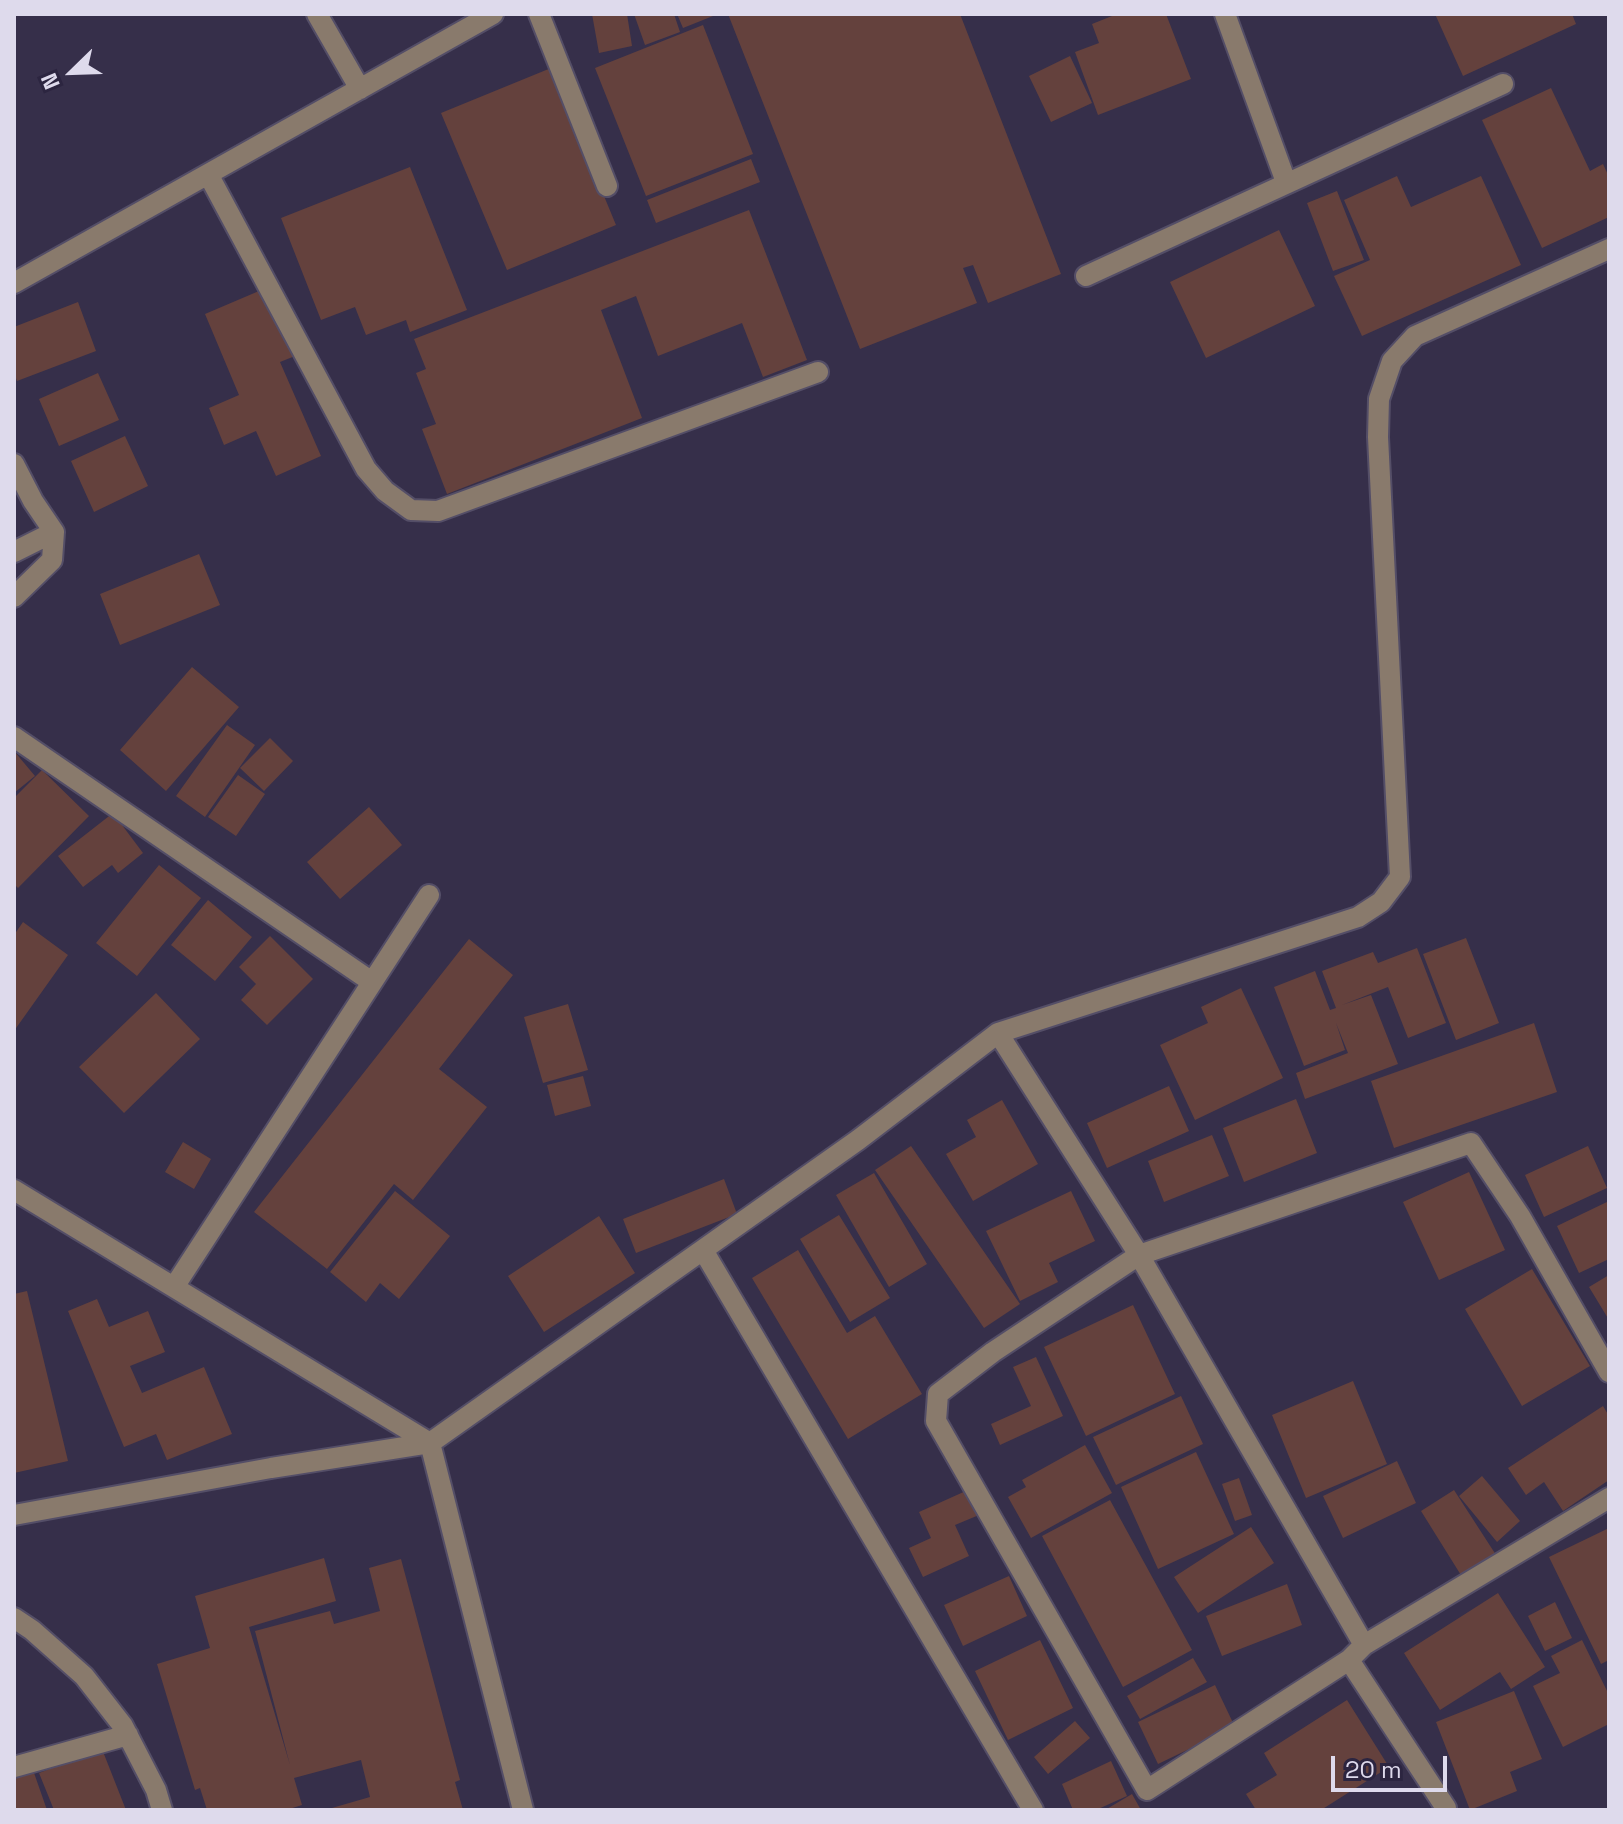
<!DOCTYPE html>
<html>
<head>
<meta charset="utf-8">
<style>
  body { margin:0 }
  #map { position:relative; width:1623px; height:1824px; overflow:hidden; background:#362f4a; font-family:"Space Grotesk",sans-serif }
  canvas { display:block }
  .frame { position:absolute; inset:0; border:16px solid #dedaec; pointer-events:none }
  .north { position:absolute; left:32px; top:32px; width:80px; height:80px; -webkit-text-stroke:6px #2c2540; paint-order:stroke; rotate:247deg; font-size:22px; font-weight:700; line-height:32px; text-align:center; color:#dedaec }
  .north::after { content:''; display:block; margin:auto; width:28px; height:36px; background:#dedaec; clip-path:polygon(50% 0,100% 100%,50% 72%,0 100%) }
  .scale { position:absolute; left:1331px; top:1756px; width:116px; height:36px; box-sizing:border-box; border:4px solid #dedaec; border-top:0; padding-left:10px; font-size:24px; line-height:28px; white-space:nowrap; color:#dedaec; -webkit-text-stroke:6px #2c2540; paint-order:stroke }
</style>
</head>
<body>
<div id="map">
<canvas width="1623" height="1824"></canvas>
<div class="frame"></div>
<div class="north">N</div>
<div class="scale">20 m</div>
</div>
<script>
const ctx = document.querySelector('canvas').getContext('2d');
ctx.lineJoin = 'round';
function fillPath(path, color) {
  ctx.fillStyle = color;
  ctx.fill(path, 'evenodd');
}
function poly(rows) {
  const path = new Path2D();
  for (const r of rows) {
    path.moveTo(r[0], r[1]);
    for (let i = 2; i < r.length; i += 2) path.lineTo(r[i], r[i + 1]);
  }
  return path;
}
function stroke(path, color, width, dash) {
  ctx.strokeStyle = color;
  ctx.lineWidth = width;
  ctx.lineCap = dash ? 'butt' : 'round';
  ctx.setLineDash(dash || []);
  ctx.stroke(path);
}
const building = poly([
  [592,14,627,14,632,46,599,53],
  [634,14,674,14,680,32,645,45],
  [677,14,718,14,683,28],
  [728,14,960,14,1061,274,988,303,973,265,963,268,977,303,860,349],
  [1117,14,1166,14,1191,79,1098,115,1075,52,1099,43,1092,24],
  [1435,14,1572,14,1576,24,1463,76],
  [703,25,753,154,646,196,595,68],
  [1070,56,1092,103,1051,122,1029,76],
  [551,68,616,225,507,270,441,113],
  [1551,88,1590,171,1603,164,1609,177,1609,217,1542,248,1482,120],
  [751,159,760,182,656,223,647,200],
  [410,167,467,310,410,332,406,320,366,335,355,307,321,320,281,218],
  [1397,176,1411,207,1481,176,1521,265,1362,336,1334,276,1370,260,1344,200],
  [1337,191,1364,260,1333,271,1307,203],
  [749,210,807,360,763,377,742,323,658,356,636,296,601,310,642,418,447,494,422,429,436,424,416,373,426,369,414,339],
  [1279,230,1315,306,1206,358,1170,282],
  [266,288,295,356,280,362,321,456,276,476,256,431,224,445,209,408,239,395,205,314],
  [78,302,96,351,17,381,14,373,14,327],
  [98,373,119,420,59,446,39,399],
  [125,436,148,486,94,512,71,461],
  [199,554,220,605,120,645,100,594],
  [192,667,239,707,166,791,120,750],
  [227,725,255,745,205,817,176,796],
  [270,738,293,761,264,791,240,768],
  [14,751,35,776,14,793],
  [42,770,89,816,18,888,14,884,14,798],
  [238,775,265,794,236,836,208,817],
  [369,807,402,845,340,899,307,862],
  [113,813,143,853,118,873,112,865,83,887,58,856],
  [159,865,201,898,137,976,96,943],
  [208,900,252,937,215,981,171,945],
  [23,922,68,955,14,1031,14,935],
  [270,936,313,979,267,1025,241,1000,256,984,239,967],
  [1466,938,1499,1023,1456,1040,1423,954],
  [469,939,513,975,439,1069,487,1107,413,1200,394,1184,327,1269,254,1212],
  [1417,948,1446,1023,1408,1038,1388,987,1342,1005,1371,995,1398,1064,1305,1099,1296,1073,1348,1053,1336,1023,1345,1050,1304,1066,1274,987,1315,971,1330,1010,1336,1008,1322,971,1373,952,1378,963],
  [1241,988,1283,1078,1195,1120,1160,1045,1208,1023,1201,1007],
  [156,993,200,1039,124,1113,79,1067],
  [568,1004,588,1070,543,1083,524,1017],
  [1534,1023,1557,1092,1394,1148,1371,1081],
  [583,1076,591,1106,555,1116,547,1085],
  [1169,1086,1189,1131,1107,1168,1087,1123],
  [1296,1099,1317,1153,1244,1182,1223,1128],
  [1002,1100,1038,1164,973,1201,946,1154,976,1137,967,1120],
  [1212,1135,1229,1176,1164,1202,1148,1161],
  [183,1142,211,1159,194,1189,165,1172],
  [911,1146,1020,1304,984,1328,875,1170],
  [1588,1146,1607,1188,1544,1217,1525,1175],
  [1469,1172,1505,1250,1439,1280,1403,1202],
  [874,1173,927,1264,889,1287,836,1195],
  [724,1179,737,1214,636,1253,623,1219],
  [395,1191,450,1236,399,1299,380,1283,366,1302,330,1272],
  [1071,1191,1095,1241,1049,1263,1058,1282,1020,1301,986,1231],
  [1609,1201,1609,1259,1579,1273,1557,1226],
  [839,1215,890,1298,850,1322,800,1239],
  [599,1216,635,1273,544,1332,508,1276],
  [798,1250,847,1333,875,1316,922,1394,848,1439,752,1278],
  [1532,1269,1590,1366,1522,1406,1465,1309],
  [1609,1275,1609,1320,1589,1287],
  [27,1291,68,1461,14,1473,14,1294],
  [97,1299,109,1327,148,1311,165,1352,130,1366,142,1393,204,1367,232,1434,167,1460,156,1434,124,1447,68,1311],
  [1133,1305,1175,1394,1086,1436,1044,1347],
  [1036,1357,1063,1416,1000,1445,991,1424,1031,1406,1013,1367],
  [1353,1381,1387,1464,1306,1498,1272,1415],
  [1181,1396,1203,1444,1116,1485,1093,1437],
  [1603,1406,1609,1416,1609,1480,1563,1511,1544,1482,1526,1495,1508,1468],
  [1085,1445,1112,1493,1031,1538,1008,1497,1026,1487,1022,1480],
  [1196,1452,1234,1534,1158,1569,1121,1487],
  [1397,1461,1416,1503,1343,1538,1323,1496],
  [1482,1476,1520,1521,1497,1542,1459,1496],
  [1239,1478,1252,1515,1235,1521,1222,1484],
  [968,1490,979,1515,955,1525,969,1556,923,1577,909,1548,931,1538,919,1512],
  [1454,1490,1498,1558,1464,1580,1421,1511],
  [1110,1500,1192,1650,1123,1687,1042,1536],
  [1251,1527,1274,1563,1198,1613,1174,1577],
  [1609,1528,1609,1660,1601,1664,1549,1557],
  [324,1558,336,1601,249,1627,290,1765,255,1631,330,1611,334,1624,380,1611,369,1568,401,1559,460,1780,455,1782,463,1810,325,1810,370,1797,361,1760,294,1778,302,1805,286,1810,207,1810,200,1788,195,1790,157,1664,210,1648,195,1596],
  [1009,1576,1027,1616,963,1646,944,1605],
  [1287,1584,1302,1625,1222,1656,1206,1616],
  [1498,1593,1545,1667,1511,1689,1500,1672,1440,1710,1404,1653],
  [1555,1602,1572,1638,1545,1651,1528,1616],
  [1040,1640,1073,1708,1008,1740,975,1671],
  [1582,1640,1609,1695,1609,1724,1563,1747,1533,1686,1560,1673,1551,1656],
  [1193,1658,1207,1682,1140,1719,1127,1696],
  [1215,1685,1235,1727,1158,1764,1138,1722],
  [1514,1691,1542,1759,1510,1772,1517,1791,1470,1810,1436,1722],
  [1347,1700,1389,1767,1321,1810,1256,1810,1246,1794,1277,1775,1264,1753],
  [1075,1721,1090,1738,1048,1774,1034,1757],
  [102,1749,126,1810,54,1810,39,1773],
  [1111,1761,1127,1796,1096,1810,1073,1810,1062,1784],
  [33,1770,47,1810,14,1810,14,1777],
  [1132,1794,1141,1810,1105,1810]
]);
const minor = poly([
  [317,14,360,89],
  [539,14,607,186],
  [1225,14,1286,182],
  [208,174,366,469,385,491,411,510,438,511,818,372],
  [1086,276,1503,84],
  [14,283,493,14],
  [14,464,33,501,54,532,52,560,14,597],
  [14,552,54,532],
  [14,737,372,982],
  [998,1033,1139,1255,1364,1645,1349,1660,1446,1808],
  [14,1190,430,1443,523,1810],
  [703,1250,1033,1810],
  [174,1287,429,895],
  [14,1515,271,1468,430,1443,858,1140,998,1033,1358,917,1381,902,1400,877,1378,437,1379,399,1392,361,1415,336,1609,249],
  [14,1618,32,1630,84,1676,123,1726,156,1790,162,1810],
  [1364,1645,1609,1498],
  [1349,1660,1147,1790,936,1421,938,1394,993,1352,1139,1255,1471,1143,1520,1216,1609,1372],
  [14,1767,128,1735]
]);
fillPath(building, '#64413d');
stroke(minor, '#544e67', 24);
stroke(minor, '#897a6c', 20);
</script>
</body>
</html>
